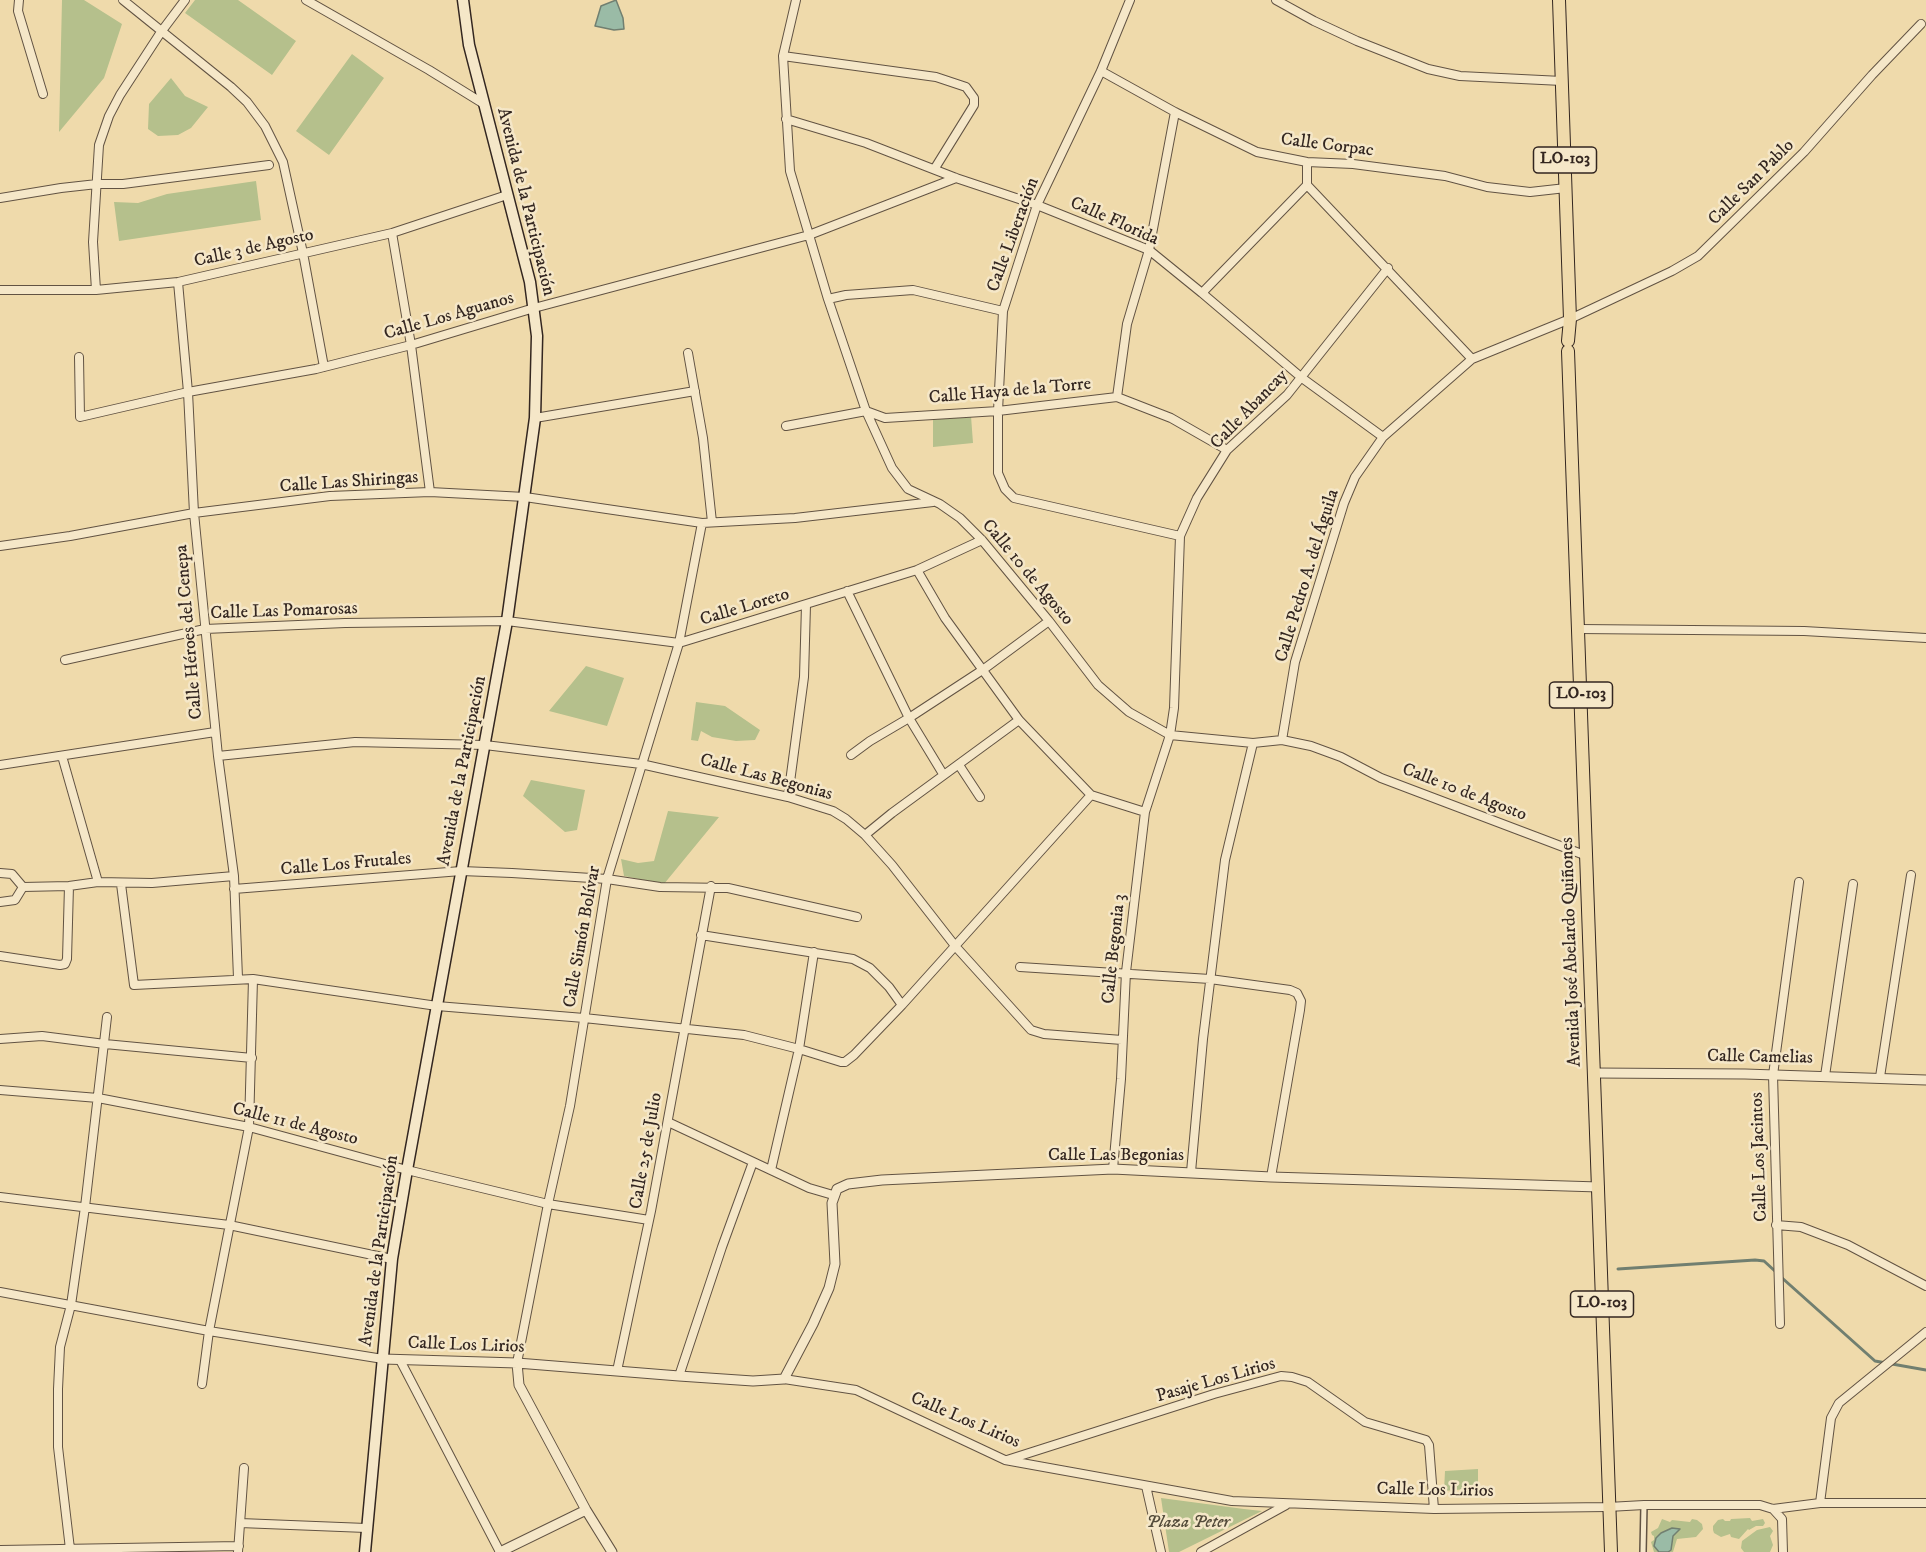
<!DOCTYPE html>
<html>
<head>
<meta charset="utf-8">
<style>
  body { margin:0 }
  canvas { display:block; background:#efdaab }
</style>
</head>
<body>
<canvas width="1926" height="1552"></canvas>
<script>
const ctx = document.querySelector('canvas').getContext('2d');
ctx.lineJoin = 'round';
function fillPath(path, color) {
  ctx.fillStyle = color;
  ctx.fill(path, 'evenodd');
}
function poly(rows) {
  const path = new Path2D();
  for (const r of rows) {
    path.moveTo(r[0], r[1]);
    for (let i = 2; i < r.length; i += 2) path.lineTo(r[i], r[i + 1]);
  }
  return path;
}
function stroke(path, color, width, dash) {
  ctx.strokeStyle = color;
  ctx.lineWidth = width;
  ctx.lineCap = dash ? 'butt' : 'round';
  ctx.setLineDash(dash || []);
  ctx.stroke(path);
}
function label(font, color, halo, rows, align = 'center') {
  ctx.font = font + ' "IM FELL DW Pica",serif';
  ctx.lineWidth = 5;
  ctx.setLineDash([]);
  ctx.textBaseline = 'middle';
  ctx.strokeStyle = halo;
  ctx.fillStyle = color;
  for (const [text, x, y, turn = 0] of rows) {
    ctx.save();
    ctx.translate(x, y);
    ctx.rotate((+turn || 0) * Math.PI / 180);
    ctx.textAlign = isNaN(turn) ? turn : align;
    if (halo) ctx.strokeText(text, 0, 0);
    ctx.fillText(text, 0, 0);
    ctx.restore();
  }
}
const green = poly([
  [62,0,84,0,122,24,104,78,59,132],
  [195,0,238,0,296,41,272,75,185,13],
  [352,54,384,78,329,155,296,131],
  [171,78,185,96,208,107,191,128,178,135,158,136,148,129,149,104],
  [256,181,261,220,119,241,114,202,138,203,167,194],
  [961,415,971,416,973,443,933,447,933,420],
  [586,666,624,678,607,726,549,711],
  [696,702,725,706,760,730,755,740,736,741,712,737,701,731,698,741,691,740],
  [531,780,585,790,577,830,565,832,523,796],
  [668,811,719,817,664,884,624,876,621,859,638,863,654,861],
  [1478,1469,1478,1488,1444,1491,1445,1471],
  [1161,1498,1244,1509,1262,1511,1179,1552,1169,1552],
  [1750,1518,1752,1521,1763,1519,1765,1523,1763,1526,1756,1526,1749,1530,1748,1529,1739,1539,1731,1537,1730,1534,1721,1537,1714,1533,1713,1530,1713,1526,1718,1520,1723,1519,1725,1521,1730,1521,1731,1519],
  [1662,1519,1670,1522,1672,1520,1690,1522,1692,1519,1697,1520,1702,1524,1703,1529,1696,1537,1677,1539,1673,1552,1654,1552,1651,1542,1654,1540,1654,1536,1652,1535,1651,1532,1658,1528],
  [1770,1527,1773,1531,1770,1536,1773,1545,1770,1552,1744,1552,1741,1548,1742,1541,1757,1530]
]);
const water = poly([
  [616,0,623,18,624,29,614,30,595,26,601,6,616,0],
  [1672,1528,1680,1529,1673,1536,1671,1550,1668,1552,1659,1552,1654,1546,1656,1538,1661,1533,1672,1528]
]);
const stream = poly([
  [1618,1269,1755,1260,1764,1261,1776,1272],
  [1781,1277,1875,1361,1926,1370]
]);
const pedestrian = poly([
  [1643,1552,1644,1505]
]);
const minor = poly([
  [19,0,18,11,43,94],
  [123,0,231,87,247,102,265,126,283,162,303,253,324,367],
  [306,0,429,70,484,104],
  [796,0,783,56,790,171,828,299,866,411,892,468,908,489,940,504,960,518,982,540,1049,621,1098,685,1129,712,1170,735,1253,743,1282,740,1311,746,1341,757,1381,778,1587,856],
  [1130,0,1101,71,1037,205,1003,311,998,411,998,473,1005,489,1014,498,1180,536],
  [1276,0,1314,21,1357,41,1428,69,1460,76,1562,81],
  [783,56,936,77,966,87,974,98,974,105,935,168],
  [1101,71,1175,112,1257,152,1307,162,1353,164,1445,176,1487,187,1530,192,1566,188],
  [786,119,866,143,956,178,1037,205,1149,250,1202,293,1302,378,1383,437],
  [1307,185,1472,359],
  [0,198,61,188,97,184,123,184,269,165],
  [392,233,411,345,430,492],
  [178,282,188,392,194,513,218,756,234,876,238,978],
  [0,290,96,290,178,282,392,233,507,195],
  [96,290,93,242,99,145,109,116,120,95,161,32,185,0],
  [1202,293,1307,185,1307,162],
  [828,299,846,295,913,290,1003,311],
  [688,353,703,438,712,522],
  [79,357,80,417,188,392,316,369,411,345,534,308,809,235,956,178],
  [1117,397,1127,324,1149,250,1175,112],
  [535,418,695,391],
  [786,426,866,411,885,418,998,411,1117,397,1171,418,1227,450],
  [0,546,70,536,194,513,330,496,430,492,525,497,702,523,795,518,933,502],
  [917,570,945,618,1019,720,1091,795,1145,812],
  [847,591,909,718,943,774],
  [1579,629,1804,631,1926,638],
  [65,660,205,629,345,623,507,621,679,643,917,570,982,540],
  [1282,740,1295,662,1344,503,1355,477,1383,437,1472,359,1570,319,1672,271,1698,256,1804,152,1872,75,1921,24],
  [851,755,870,741,909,718,984,669,1049,621],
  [62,756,98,882],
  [218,756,355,742,485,745,641,764,788,797,833,811,846,819,865,835,892,865,956,947,1031,1030,1044,1034,1122,1040],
  [0,765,215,732],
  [959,765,980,797],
  [788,797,804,677,806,605],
  [865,835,892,813,1019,720],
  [0,873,12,874,23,887,69,886,98,882,152,883,234,876],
  [121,884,134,985,253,979,437,1006,584,1018,744,1035,799,1049,841,1062,845,1062,854,1055,902,1005,1091,795],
  [234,889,461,871,512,873,607,879,660,887,728,888,857,917],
  [0,902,15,900,23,887],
  [701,935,853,959,870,968,889,987,902,1005],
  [0,956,60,965,65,964,67,959,69,886],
  [1020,967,1210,979,1290,990,1297,993,1301,1001,1300,1010,1271,1177],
  [0,1039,42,1036,105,1044,252,1058],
  [1825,1076,1853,884],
  [1880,1077,1911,875],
  [0,1090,98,1098,249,1127,407,1170,548,1204,649,1220],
  [668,1122,809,1188,833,1195],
  [1113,1169,1121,1079,1126,972,1145,812,1170,735,1174,708,1180,536,1197,498,1227,450,1287,395,1388,268],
  [771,1170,799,1049,814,952],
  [1191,1172,1203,1039,1225,860,1253,743],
  [0,1197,229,1225,392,1259],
  [1776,1225,1801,1227,1848,1245,1926,1286],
  [0,1292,209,1331,383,1359],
  [1780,1324,1773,1075,1799,882],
  [400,1360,500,1552],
  [517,1363,548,1204,570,1106,607,879,679,643,702,523],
  [617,1371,651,1211,711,886],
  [679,1376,722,1247,753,1162],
  [784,1379,856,1390,1005,1460,1232,1501,1434,1509,1608,1507,1644,1505,1760,1505,1773,1509,1820,1503,1926,1503],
  [202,1384,209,1331,249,1127,253,979],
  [1007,1460,1214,1394,1281,1376,1292,1377,1308,1382,1365,1422,1426,1440,1429,1445,1434,1509],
  [1146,1486,1161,1552],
  [1820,1503,1831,1418,1839,1403,1926,1332],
  [1773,1509,1782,1519,1783,1552],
  [240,1523,366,1528],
  [70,1549,58,1447,58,1389,60,1347,71,1305,85,1207,107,1017],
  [0,1550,239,1546],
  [238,1552,244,1468],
  [1201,1552,1286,1505]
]);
const tertiary = poly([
  [1594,1073,1745,1074,1926,1080],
  [383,1359,517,1363,679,1376,753,1381,784,1379,813,1324,829,1288,835,1264,832,1203,837,1189,848,1184,882,1180,1113,1169,1271,1177,1599,1187],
  [517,1363,519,1385,586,1510,612,1552],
  [500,1552,586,1510]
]);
const secondary = poly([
  [365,1552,392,1259,407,1170,507,621,535,418,537,336,530,282,469,45,463,0]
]);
const primary = poly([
  [1559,0,1570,319,1568,341],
  [1568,351,1611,1552]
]);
const shields = [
  [1565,160,63],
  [1581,695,63],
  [1602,1304,63]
];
const shieldNames = [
  ["LO-103",1565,160],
  ["LO-103",1581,695],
  ["LO-103",1602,1304]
];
const streetNames = [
  ["Calle Corpac",1327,146,7],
  ["Calle San Pablo",1752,183,-45],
  ["Avenida de la Participación",525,202,76],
  ["Calle Florida",1114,222,24],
  ["Calle Liberación",1014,235,-70],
  ["Calle 3 de Agosto",254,249,-13],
  ["Calle Los Aguanos",449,317,-16],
  ["Calle Haya de la Torre",1010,392,-5],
  ["Calle Abancay",1250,410,-46],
  ["Calle Las Shiringas",349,483,-4],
  ["Calle 10 de Agosto",1027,573,50],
  ["Calle Pedro A. del Águila",1308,576,-73],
  ["Calle Loreto",745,608,-17],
  ["Calle Las Pomarosas",284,612,-2],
  ["Calle Héroes del Cenepa",190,632,-95],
  ["Avenida de la Participación",463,771,-79],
  ["Calle Las Begonias",766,778,15],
  ["Calle 10 de Agosto",1464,793,21],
  ["Calle Los Frutales",346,865,-5],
  ["Calle Simón Bolívar",583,937,-80],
  ["Calle Begonia 3",1115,949,-84],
  ["Avenida José Abelardo Quiñones",1572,952,-92],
  ["Calle Camelias",1760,1058,1],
  ["Calle 11 de Agosto",295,1125,14],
  ["Calle 25 de Julio",647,1151,-80],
  ["Calle Las Begonias",1116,1156],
  ["Calle Los Jacintos",1760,1157,-92],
  ["Avenida de la Participación",380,1251,-82],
  ["Calle Los Lirios",466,1346,2],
  ["Pasaje Los Lirios",1216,1381,-16],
  ["Calle Los Lirios",965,1421,23],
  ["Calle Los Lirios",1435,1491,1]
];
const parkNames = [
  ["Plaza Peter",1188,1523]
];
fillPath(green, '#b5c08c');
fillPath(water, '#9abba6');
stroke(water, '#717f70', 1.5);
stroke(stream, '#717f70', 3);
stroke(pedestrian, '#625343', 8);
stroke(minor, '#625343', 10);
stroke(tertiary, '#625343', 11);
stroke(secondary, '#332620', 13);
stroke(primary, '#332620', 14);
stroke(pedestrian, '#f5e7c8', 5);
stroke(minor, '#f5e7c8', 8);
stroke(tertiary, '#f5e7c8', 9);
stroke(secondary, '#f5e7c8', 10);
stroke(primary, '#efdaab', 12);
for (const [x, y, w] of shields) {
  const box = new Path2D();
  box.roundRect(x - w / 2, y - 13, w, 26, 4.5);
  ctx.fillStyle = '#f5e7c8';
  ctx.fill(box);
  stroke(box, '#332620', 1.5);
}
label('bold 16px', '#332620', null, shieldNames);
label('18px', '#332620', '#f5e7c8', streetNames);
label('italic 18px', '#544c3b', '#f5e7c8', parkNames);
</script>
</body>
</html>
